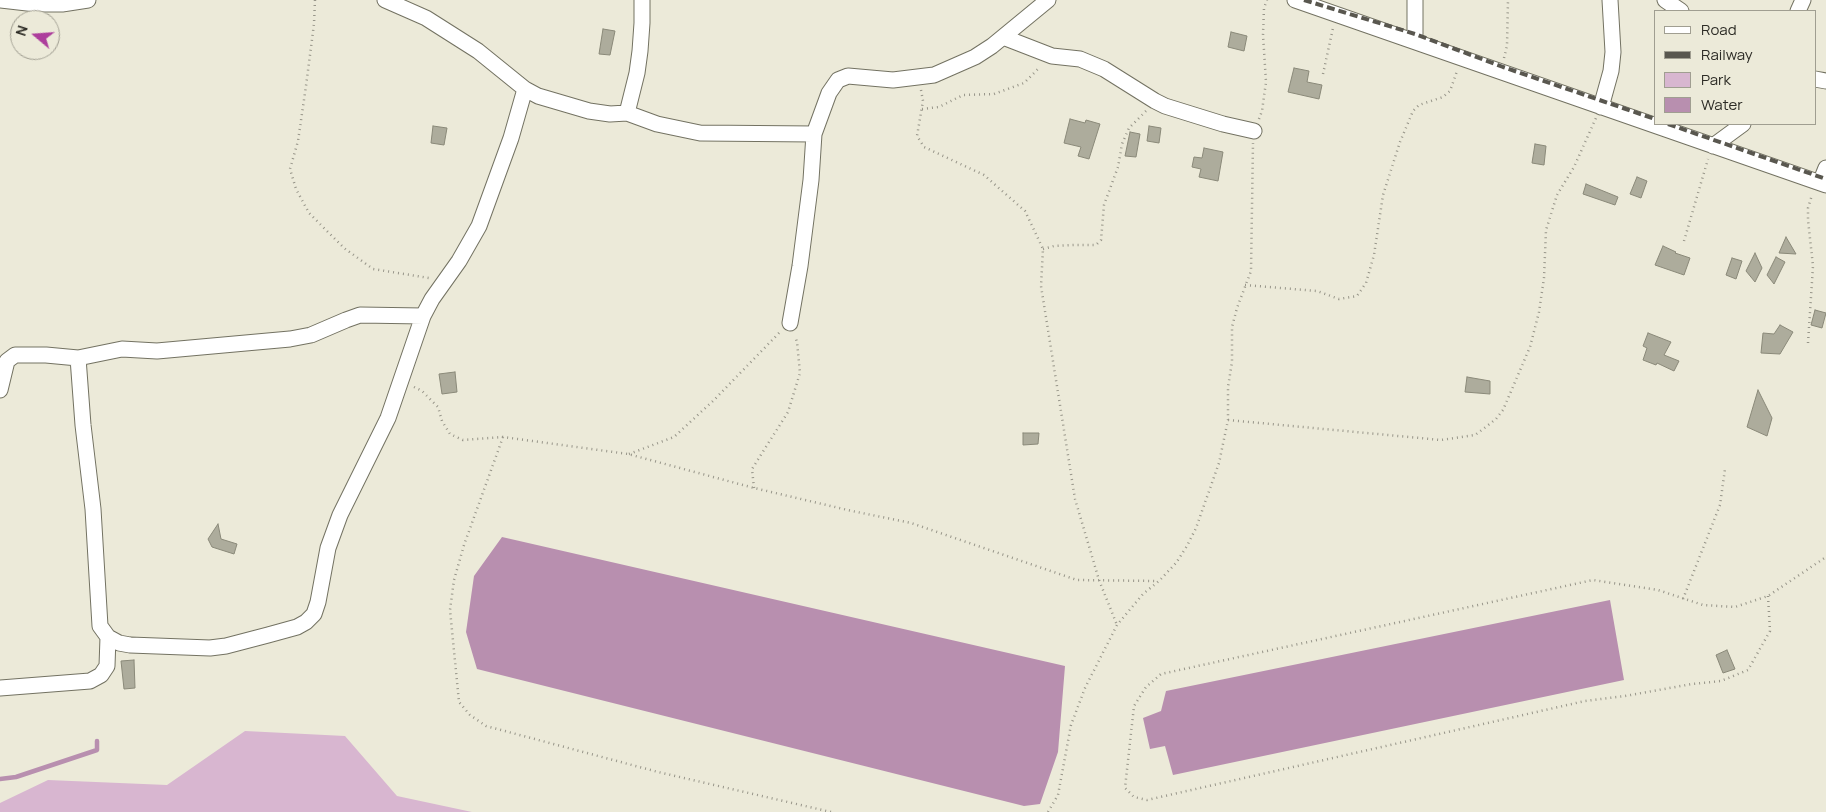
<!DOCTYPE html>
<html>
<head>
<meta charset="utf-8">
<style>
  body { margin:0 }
  #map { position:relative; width:1826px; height:812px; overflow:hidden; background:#ecead9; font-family:Manrope,sans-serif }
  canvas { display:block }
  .legend { position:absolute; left:1654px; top:10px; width:162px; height:115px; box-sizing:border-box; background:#ecead9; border:1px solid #a09e91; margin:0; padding:6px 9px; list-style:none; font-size:15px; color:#2d2c26 }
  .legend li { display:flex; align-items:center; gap:10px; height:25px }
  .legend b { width:25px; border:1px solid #a09e91 }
  .north { position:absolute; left:10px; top:10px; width:50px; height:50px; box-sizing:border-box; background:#ecead9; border:1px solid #a09e91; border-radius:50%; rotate:288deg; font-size:14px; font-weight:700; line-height:20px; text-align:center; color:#2d2c26 }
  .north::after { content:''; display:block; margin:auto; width:18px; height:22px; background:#ad3e9c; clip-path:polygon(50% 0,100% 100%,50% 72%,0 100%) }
</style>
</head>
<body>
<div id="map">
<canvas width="1826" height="812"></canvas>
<ul class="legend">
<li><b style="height:6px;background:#fff"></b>Road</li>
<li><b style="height:6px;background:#59574f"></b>Railway</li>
<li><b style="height:14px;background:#d8b6d0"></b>Park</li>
<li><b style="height:14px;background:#b88faf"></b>Water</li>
</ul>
<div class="north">N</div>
</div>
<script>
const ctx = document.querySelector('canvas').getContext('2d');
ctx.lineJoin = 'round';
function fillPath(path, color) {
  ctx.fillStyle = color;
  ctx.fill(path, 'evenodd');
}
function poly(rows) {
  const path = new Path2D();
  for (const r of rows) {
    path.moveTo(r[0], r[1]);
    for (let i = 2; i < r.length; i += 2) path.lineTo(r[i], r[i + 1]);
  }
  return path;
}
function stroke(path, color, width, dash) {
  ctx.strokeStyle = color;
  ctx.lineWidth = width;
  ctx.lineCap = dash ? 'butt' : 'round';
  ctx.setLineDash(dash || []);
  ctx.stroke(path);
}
const green = poly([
  [245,731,345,736,397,796,472,812,0,812,0,803,48,780,167,785]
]);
const water = poly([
  [502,537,1065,666,1058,752,1040,804,1024,806,477,669,466,632,474,576],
  [1610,600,1624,680,1173,775,1165,746,1150,749,1143,718,1161,711,1166,691]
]);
const stream = poly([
  [0,779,16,777,97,750,97,741]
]);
const building = poly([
  [603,29,615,31,610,55,599,54,603,29],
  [1231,32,1247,36,1244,51,1228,47,1231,32],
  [1294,68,1309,71,1307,82,1322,85,1319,99,1288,92,1294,68],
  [1070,119,1085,123,1086,120,1100,124,1089,159,1078,156,1081,147,1064,143,1070,119],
  [433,126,447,128,444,145,431,143,433,126],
  [1149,126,1161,128,1159,143,1147,141,1149,126],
  [1130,132,1140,134,1136,157,1125,156,1130,132],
  [1535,144,1546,146,1544,165,1532,163,1535,144],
  [1204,148,1223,152,1218,181,1199,177,1201,169,1192,167,1194,157,1202,158,1204,148],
  [1637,177,1647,181,1641,198,1630,194,1637,177],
  [1586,184,1618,197,1615,205,1583,194,1586,184],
  [1786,237,1796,254,1779,253,1786,237],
  [1663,246,1676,252,1675,253,1690,258,1684,275,1655,265,1663,246],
  [1755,253,1762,268,1755,282,1746,271,1755,253],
  [1776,257,1785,262,1774,284,1767,275,1776,257],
  [1732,258,1742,261,1736,279,1726,275,1732,258],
  [1815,310,1826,313,1822,328,1811,325,1815,310],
  [1780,325,1793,332,1780,354,1761,353,1763,333,1774,334,1780,325],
  [1648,333,1671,342,1664,355,1679,361,1674,371,1657,363,1656,365,1643,360,1647,348,1643,346,1648,333],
  [455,372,457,392,442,394,439,374,455,372],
  [1467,377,1490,381,1490,394,1465,392,1467,377],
  [1758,390,1772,418,1767,436,1747,427,1758,390],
  [1023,433,1039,433,1038,444,1023,445,1023,433],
  [218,524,221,539,237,544,234,554,212,547,208,539,218,524],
  [1727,650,1735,669,1723,673,1716,655,1727,650],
  [134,660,135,688,124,689,121,661,134,660]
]);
const path = poly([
  [315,0,314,24,306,86,298,141,290,169,296,189,309,213,344,248,373,269,429,278],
  [1504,58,1507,46,1508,0],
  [1323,74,1333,28],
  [921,90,923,101,917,136,924,147,984,175,1025,211,1043,249,1041,286,1075,499,1099,580,1117,625],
  [922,109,939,107,963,95,994,94,1024,83,1040,67],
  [1259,119,1262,111,1266,82,1263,35,1264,8,1267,0],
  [1684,241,1708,159],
  [1043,249,1054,246,1075,245,1096,245,1101,240,1104,205,1118,167,1122,144,1129,128,1146,111],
  [1245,285,1317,291,1339,299,1357,296,1366,283,1374,255,1383,195,1400,142,1413,111,1419,105,1443,97,1450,91,1457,71],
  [1808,343,1813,266,1808,220,1808,208,1812,195],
  [414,387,422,391,438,407,442,421,450,434,463,440,503,437,628,454,754,488,852,511,911,523,1077,580,1158,581],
  [1228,420,1441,440,1475,435,1487,426,1496,419,1503,410,1530,347,1539,312,1544,278,1546,230,1557,195,1574,167,1596,118],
  [503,437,464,545,454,580,450,610,459,702,470,715,486,726,658,772,831,812],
  [629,454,674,437,714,400,780,332],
  [754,488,752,469,788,412,800,373,797,342,795,336],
  [1768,596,1770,631,1748,670,1721,681,1692,684,1625,696,1585,701,1147,800,1134,797,1125,788,1134,706,1146,687,1161,674,1593,580,1658,590,1703,605,1735,607,1768,596,1826,557],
  [1683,599,1720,505,1725,469],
  [1048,812,1058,795,1071,725,1085,688,1117,625,1143,594,1159,581,1176,563,1187,546,1196,528,1219,463,1228,420,1228,387,1232,362,1232,327,1237,308,1251,271,1253,143]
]);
const minor = poly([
  [1,0,36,4,62,4,88,0],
  [385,0,426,18,478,51,525,89,538,96,589,111,610,114,627,113,637,73,640,51,642,23,642,0],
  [1295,0,1826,185],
  [1665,0,1681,11],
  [1798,11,1803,0],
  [1003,37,1052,56,1080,59,1104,69,1155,101,1165,106,1223,124,1254,131],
  [1411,40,1415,34,1415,0],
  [1815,79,1826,81],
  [1601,107,1611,71,1613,52,1610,0],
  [627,113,657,124,700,133,814,134],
  [1713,146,1743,124],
  [1818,182,1822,178,1826,168],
  [790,323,800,266,811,180,814,134,829,93,838,80,848,76,893,80,934,75,975,57,992,46,1048,0],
  [78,358,83,425,93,509,100,626,108,637,119,643,130,645,210,648,226,646,268,635,297,627,306,622,314,614,318,602,328,548,340,515,388,418,423,316,432,299,459,261,479,226,511,138,525,89],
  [0,390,7,361,15,355,46,355,78,358,122,349,157,351,290,339,311,335,346,320,360,315,423,316],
  [0,688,90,681,101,675,107,666,108,637]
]);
const rail = poly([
  [1304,0,1415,34,1503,67,1655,119],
  [1668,124,1826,179]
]);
fillPath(green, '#d8b6d0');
fillPath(water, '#b88faf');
stroke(stream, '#b88faf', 4.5);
fillPath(building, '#adac9c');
stroke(building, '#8a8979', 1);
stroke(minor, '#737262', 17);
stroke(path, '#979589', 2.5, [1, 4]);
stroke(minor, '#fff', 15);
stroke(rail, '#59574f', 4, [8, 4]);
</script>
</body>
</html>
